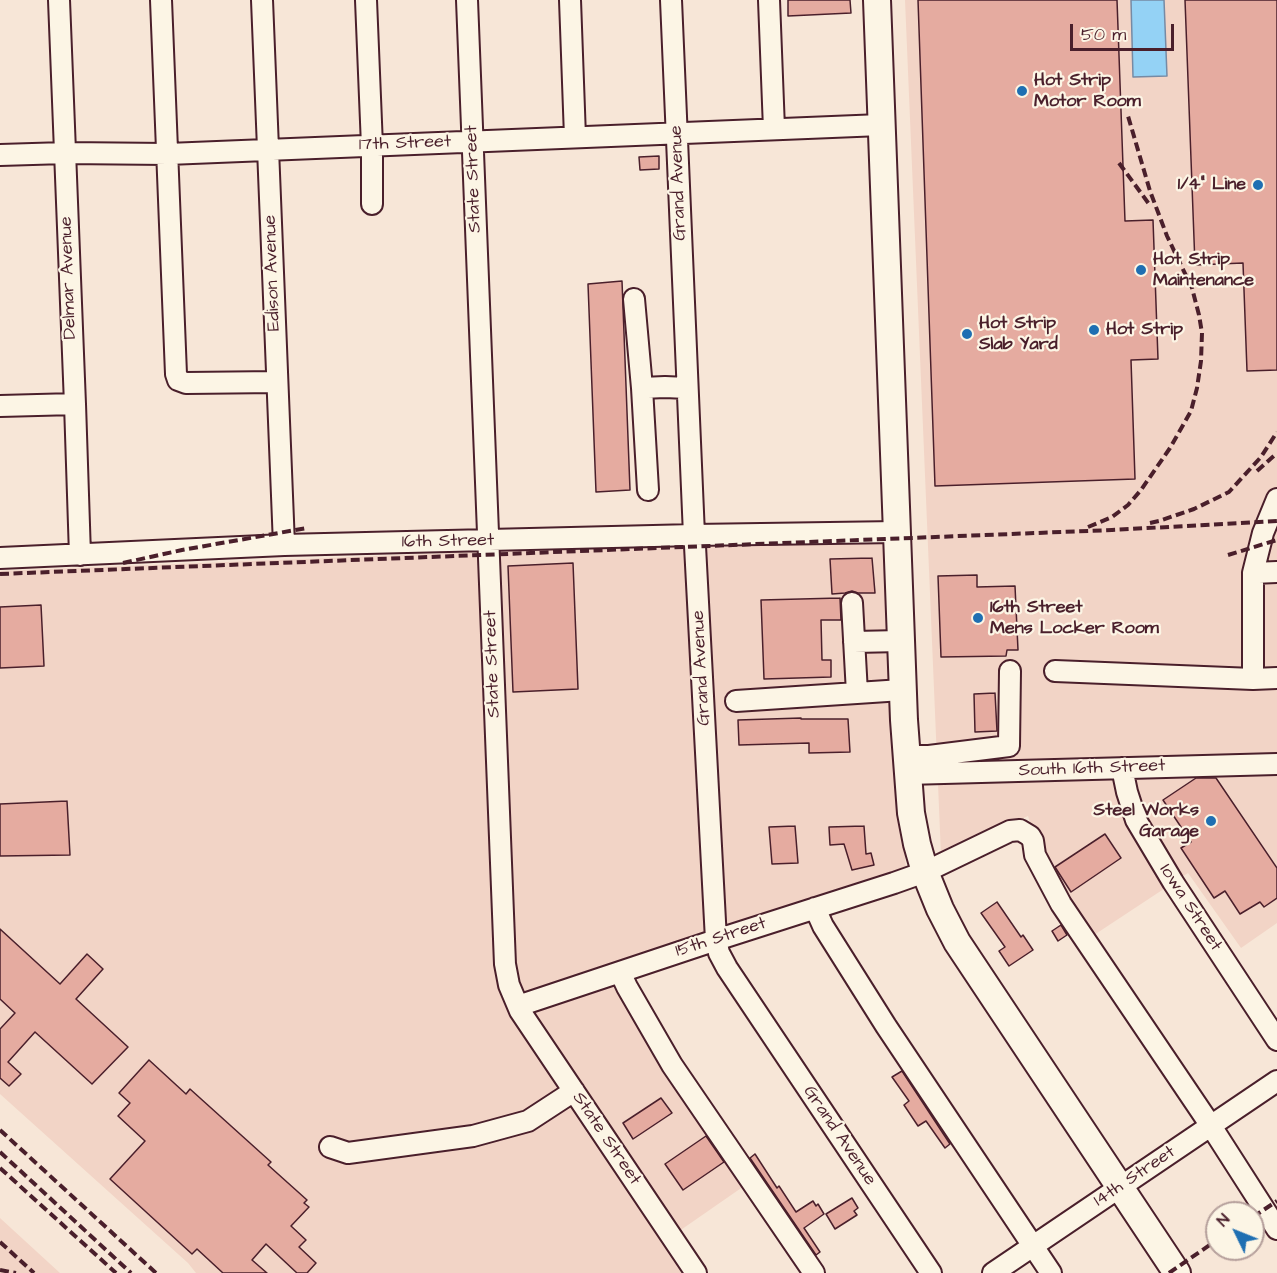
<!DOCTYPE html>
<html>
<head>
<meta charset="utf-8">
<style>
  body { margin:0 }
  #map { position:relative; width:1277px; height:1273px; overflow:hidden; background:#f7e6d7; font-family:"Architects Daughter",sans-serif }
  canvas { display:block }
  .north { position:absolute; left:1205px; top:1201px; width:60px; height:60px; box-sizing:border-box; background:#fcf5e5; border:2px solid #b59f9b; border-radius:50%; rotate:313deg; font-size:16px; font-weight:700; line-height:24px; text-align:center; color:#4a1f2b }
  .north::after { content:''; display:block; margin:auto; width:21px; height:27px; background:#1f6fb2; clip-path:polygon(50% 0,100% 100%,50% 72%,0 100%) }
  .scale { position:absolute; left:1070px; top:24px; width:104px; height:27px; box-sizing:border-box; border:3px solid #4a1f2b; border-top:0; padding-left:8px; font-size:18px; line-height:21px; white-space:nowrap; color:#4a1f2b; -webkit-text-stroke:4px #fcf5e5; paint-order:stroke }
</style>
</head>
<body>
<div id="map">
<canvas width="1277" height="1273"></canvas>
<div class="north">N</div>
<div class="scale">50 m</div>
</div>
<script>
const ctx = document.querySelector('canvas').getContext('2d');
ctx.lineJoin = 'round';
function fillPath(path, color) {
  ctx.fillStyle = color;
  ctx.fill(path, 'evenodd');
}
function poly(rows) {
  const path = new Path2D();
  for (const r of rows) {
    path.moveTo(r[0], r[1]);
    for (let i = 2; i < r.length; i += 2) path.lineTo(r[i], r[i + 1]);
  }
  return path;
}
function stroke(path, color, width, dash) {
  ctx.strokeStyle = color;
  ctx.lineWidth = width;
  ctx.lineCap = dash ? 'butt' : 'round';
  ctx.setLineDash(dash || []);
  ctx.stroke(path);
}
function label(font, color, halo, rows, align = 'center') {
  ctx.font = font + ' "Architects Daughter",sans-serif';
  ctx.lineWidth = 4.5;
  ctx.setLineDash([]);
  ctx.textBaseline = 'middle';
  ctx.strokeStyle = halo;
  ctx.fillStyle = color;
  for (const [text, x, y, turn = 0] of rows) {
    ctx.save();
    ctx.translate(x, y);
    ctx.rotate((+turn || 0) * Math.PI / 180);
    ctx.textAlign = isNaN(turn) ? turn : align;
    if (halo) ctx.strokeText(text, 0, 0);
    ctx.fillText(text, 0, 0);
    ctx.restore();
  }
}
const built = poly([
  [905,0,1277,0,1277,923,1241,948,1188,873,1091,937,1045,869,1028,816,941,855],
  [882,536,906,870,605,968,747,1184,662,1243,682,1273,196,1273,188,1263,0,1094,0,571],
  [0,1218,60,1273,0,1273]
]);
const water = poly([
  [1131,0,1164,0,1167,76,1133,77,1131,0]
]);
const building = poly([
  [788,0,850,0,851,13,788,16,788,0],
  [918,0,1117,0,1125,221,1153,220,1158,359,1131,360,1135,479,935,486,918,0],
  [1185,0,1277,0,1277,370,1247,371,1243,263,1195,265,1185,0],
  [659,156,659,169,640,170,639,157,659,156],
  [622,281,630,490,596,492,588,284,622,281],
  [872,558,875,593,858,593,852,591,845,593,832,594,830,559,872,558],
  [573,563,578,689,513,692,508,566,573,563],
  [977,575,977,587,1015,586,1018,650,1007,650,1006,656,941,657,938,576,977,575],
  [840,598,841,620,821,620,822,660,831,660,831,677,764,679,761,600,840,598],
  [41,605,44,666,0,668,0,607,41,605],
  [995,693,997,731,975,732,974,694,995,693],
  [801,718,801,719,848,719,850,752,809,753,809,743,739,745,738,720,801,718],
  [1196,778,1216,778,1277,868,1277,898,1264,907,1260,902,1240,914,1225,891,1214,898,1181,848,1191,842,1163,800,1196,778],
  [67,801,70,855,0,856,0,804,67,801],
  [795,826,798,863,772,864,769,827,795,826],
  [864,826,866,854,871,853,874,865,852,870,844,844,830,845,829,827,864,826],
  [1105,834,1121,858,1071,892,1055,867,1105,834],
  [997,902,1021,937,1023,935,1033,950,1009,966,999,951,1005,947,981,913,997,902],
  [1061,925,1067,935,1058,941,1052,931,1061,925],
  [0,929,60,984,87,954,103,969,76,999,128,1047,92,1084,35,1032,8,1062,21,1074,9,1086,0,1078,0,1029,15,1013,0,999,0,929],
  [149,1060,186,1094,190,1089,271,1162,268,1165,307,1200,304,1203,309,1207,291,1226,306,1240,299,1247,316,1263,307,1273,297,1273,266,1244,252,1260,267,1273,223,1273,197,1249,192,1254,110,1179,145,1141,118,1116,130,1103,119,1093,149,1060],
  [902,1071,950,1144,945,1148,926,1121,918,1126,904,1105,909,1101,892,1077,902,1071],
  [661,1098,672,1113,633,1139,623,1123,661,1098],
  [706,1136,724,1162,683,1190,665,1164,706,1136],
  [755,1154,777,1188,779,1186,796,1212,813,1201,816,1206,818,1204,824,1214,804,1228,820,1252,816,1255,750,1158,755,1154],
  [852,1198,858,1208,854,1211,857,1215,835,1229,826,1214,852,1198]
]);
const minor = poly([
  [59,0,75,404,80,555],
  [161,0,176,374,178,380,186,383,277,382],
  [262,0,284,545],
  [366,0,372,146,372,204],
  [467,0,505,964,509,985,520,1011,696,1273],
  [570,0,575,137],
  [671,0,694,535,695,546,716,940,719,953,727,968,931,1273],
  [769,0,774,129],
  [0,155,65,153,168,154,881,125],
  [634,299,642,388,665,387,687,388],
  [642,388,648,490],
  [0,406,75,404],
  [0,558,284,545,694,535,897,532],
  [1253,573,1263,533,1277,499],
  [852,603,857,693],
  [854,642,901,641],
  [1055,671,1253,679,1277,678],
  [1253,679,1253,573,1277,572],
  [736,701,902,690],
  [906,756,929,756,1009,746,1010,671],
  [1122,768,1127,792,1136,820,1173,882,1277,1040],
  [907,774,1277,764],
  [815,908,823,926,886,1026,1051,1273],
  [620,972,627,987,672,1065,814,1273],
  [518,1006,716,940,894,883,925,872,1010,831,1020,830,1030,836,1033,841,1035,855,1061,904,1211,1126,1277,1229],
  [330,1147,348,1153,473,1136,528,1121,574,1091],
  [993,1273,1277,1081]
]);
const major = poly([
  [877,0,904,720,911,813,917,844,925,872,940,909,957,942,1177,1273]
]);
const rail = poly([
  [1119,163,1149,204],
  [1257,471,1277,453],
  [1150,523,1159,521,1194,509,1229,492,1261,457,1277,432],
  [1088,527,1112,517,1128,505,1141,490,1170,448,1191,411,1197,388,1201,361,1202,333,1199,315,1192,288,1167,236,1150,191,1128,116],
  [1228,555,1277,540],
  [123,563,182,550,307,528],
  [0,574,1112,530,1277,521],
  [0,1130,156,1273],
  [0,1152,131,1273],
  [0,1168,116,1273],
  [1253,1217,1277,1201],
  [0,1242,34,1273],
  [0,1270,16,1273],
  [1169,1273,1217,1240]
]);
const markers = [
  [1022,91,6,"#1f6fb2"],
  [1258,185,6,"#1f6fb2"],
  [1141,270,6,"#1f6fb2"],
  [1094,330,6,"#1f6fb2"],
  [967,334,6,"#1f6fb2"],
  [978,618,6,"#1f6fb2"],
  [1211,821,6,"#1f6fb2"]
];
const poiNames = [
  ["Hot Strip",1034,81],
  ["Motor Room",1034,102],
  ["1/4\" Line",1246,185,"right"],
  ["Hot Strip",1153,260],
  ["Maintenance",1153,281],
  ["Hot Strip",979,324],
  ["Slab Yard",979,345],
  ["Hot Strip",1106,330],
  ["16th Street",990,608],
  ["Mens Locker Room",990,629],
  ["Steel Works",1199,811,"right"],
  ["Garage",1199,832,"right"]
];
const streetNames = [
  ["17th Street",405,144,-2],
  ["State Street",474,179,-92],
  ["Grand Avenue",679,183,-92],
  ["Edison Avenue",273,273,-92],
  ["Delmar Avenue",69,278,-92],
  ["16th Street",448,542,-1],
  ["State Street",493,664,-92],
  ["Grand Avenue",702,668,-93],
  ["South 16th Street",1092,769,-2],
  ["Iowa Street",1190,908,57],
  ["15th Street",721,938,-18],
  ["Grand Avenue",839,1136,56],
  ["State Street",606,1139,56],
  ["14th Street",1135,1177,-34]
];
fillPath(built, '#f2d4c6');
fillPath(water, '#94d2f5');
stroke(water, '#768aa4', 1.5);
fillPath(building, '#e5aba0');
stroke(building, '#4a1f2b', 1.5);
stroke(minor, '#4a1f2b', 24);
stroke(major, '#4a1f2b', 30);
stroke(minor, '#fcf5e5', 20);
stroke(major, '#fcf5e5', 26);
stroke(rail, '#4a1f2b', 4, [9, 4.5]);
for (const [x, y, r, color] of markers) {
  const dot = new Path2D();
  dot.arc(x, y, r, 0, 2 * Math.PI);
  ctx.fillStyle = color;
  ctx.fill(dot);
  stroke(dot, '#fcf5e5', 2);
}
label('bold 18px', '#4a1f2b', '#fcf5e5', poiNames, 'left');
label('18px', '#4a1f2b', '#fcf5e5', streetNames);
</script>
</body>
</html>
